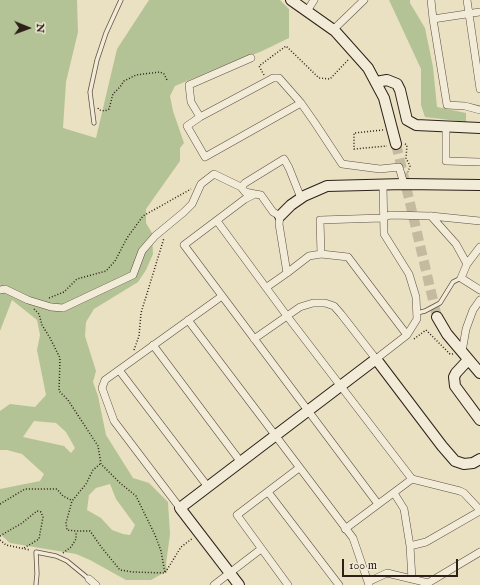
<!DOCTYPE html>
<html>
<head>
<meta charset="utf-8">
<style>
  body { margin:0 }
  #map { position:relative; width:480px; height:585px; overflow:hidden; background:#eae0c2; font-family:"IM FELL English",serif }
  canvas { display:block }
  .north { position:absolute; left:8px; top:8px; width:40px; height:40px; -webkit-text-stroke:3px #f1ebd7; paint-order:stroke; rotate:91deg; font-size:11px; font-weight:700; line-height:16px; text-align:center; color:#2e2019 }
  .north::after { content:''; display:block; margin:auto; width:14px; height:18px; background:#2e2019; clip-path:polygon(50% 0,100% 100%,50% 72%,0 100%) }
  .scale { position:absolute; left:342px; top:559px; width:116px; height:18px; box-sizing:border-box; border:2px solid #2e2019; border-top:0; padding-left:5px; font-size:12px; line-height:14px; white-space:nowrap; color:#2e2019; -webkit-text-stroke:3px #f1ebd7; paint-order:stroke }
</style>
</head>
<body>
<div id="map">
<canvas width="480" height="585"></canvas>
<div class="north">N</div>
<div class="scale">100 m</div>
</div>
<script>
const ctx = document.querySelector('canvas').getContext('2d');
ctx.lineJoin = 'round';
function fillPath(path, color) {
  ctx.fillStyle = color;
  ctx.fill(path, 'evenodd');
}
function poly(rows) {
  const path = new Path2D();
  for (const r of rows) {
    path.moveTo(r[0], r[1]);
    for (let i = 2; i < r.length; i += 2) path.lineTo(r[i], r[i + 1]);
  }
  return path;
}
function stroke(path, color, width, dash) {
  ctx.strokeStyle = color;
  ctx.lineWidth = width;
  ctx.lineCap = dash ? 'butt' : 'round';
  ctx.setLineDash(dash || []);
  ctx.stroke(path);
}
const green = poly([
  [0,0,77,0,78,32,66,82,63,128,96,138,117,49,149,0,280,0,289,9,289,38,260,52,230,63,175,86,170,96,173,111,184,143,180,148,180,161,146,209,146,223,152,233,153,254,146,270,138,282,94,309,86,322,85,336,96,371,93,382,98,396,106,435,133,478,149,483,168,502,170,534,166,564,167,571,151,580,126,580,90,560,76,554,10,543,0,534,0,489,40,481,44,474,22,454,7,450,0,450,0,411,10,404,35,407,46,395,37,350,40,335,37,320,12,300,0,331],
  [34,421,56,423,66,432,75,448,71,453,64,446,23,437],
  [110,484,116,499,135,525,130,535,123,534,112,530,101,518,87,510,89,495,96,488],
  [389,0,410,0,410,3,425,28,433,67,437,107,466,113,466,122,425,117,421,105,421,69]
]);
const secondaryTunnel = poly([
  [396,144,437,317]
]);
const path = poly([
  [264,75,259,66,286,46,319,78,330,79,348,60],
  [98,108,99,110,105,111,109,109,113,94,120,87,124,81,136,75,160,72,164,74,167,80],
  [383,130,354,133,354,149,387,146],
  [405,144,407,145,406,158,410,166,408,172],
  [49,298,64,292,77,279,106,271,115,261,127,238,143,216,191,189],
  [34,309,39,314,42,325,50,338,60,358,59,391,68,400,98,446,101,464,120,483,136,496,155,535,161,551,165,573],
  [414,339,426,330,450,354,453,354],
  [134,350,139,336,141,313,164,238],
  [100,464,93,470,86,484,72,501,66,523,67,530,76,531,90,531,102,548,120,570,133,572,165,573,181,547,193,538],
  [0,504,25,489,57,489,63,496,71,500],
  [0,536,22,523,37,511,41,512,43,517,39,539,24,548],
  [0,540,6,545,30,550],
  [63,553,71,547,76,539,76,532]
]);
const lane = poly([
  [94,123,90,92,97,60,106,33,121,0],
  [417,313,425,311,440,303,453,282,461,278],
  [36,584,37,574,36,552,56,556,67,561,89,579]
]);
const street = poly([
  [431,0,433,19],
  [467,0,480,89],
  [307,11,314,0],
  [480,12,433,19,447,105,465,106,480,110],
  [334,29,364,0],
  [301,103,205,157,187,126,200,117,273,78,279,78,301,103,315,123,342,164,380,169,399,167,404,184],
  [200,117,191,102,189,85,251,58],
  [446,127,446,161,480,162],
  [241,187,245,183,284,159,289,168,301,198],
  [431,216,456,244,467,264],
  [217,221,287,316,412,479,460,491,464,493,480,510],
  [480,247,467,264,461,278,480,290],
  [321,254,320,220,382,218,390,215,431,216,480,221],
  [287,273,309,256,321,254,348,257,407,335],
  [267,287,287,273,279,224,280,216,273,212,261,195,255,194,245,199,184,245,378,504],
  [0,290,5,289,28,300,51,307,63,308,133,275,142,251,155,236,184,212,192,204,201,184,214,174,241,187,245,192,255,194],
  [188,320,353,538,369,585],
  [254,339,300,307,313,303,325,303,334,306,341,314,376,359,407,335,417,319,416,297,409,274,384,234,383,185],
  [153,345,240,461],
  [462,352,466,329,473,310,480,300],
  [119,370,208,487],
  [268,492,339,585],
  [394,493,404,509,410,546,412,579],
  [180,508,114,421,102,388,105,380,222,296],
  [345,529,412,479],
  [410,546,426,542,480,511],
  [89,579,96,585],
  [368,582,387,573,428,583,480,552],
  [214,585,261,549],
  [288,585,237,515,299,468]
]);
const secondary = poly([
  [291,0,335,31,368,68,384,98,396,144],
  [376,82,387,80,397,84,400,90,407,120,416,125,480,128],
  [280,216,291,205,304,196,327,186,404,184,480,185],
  [437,317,447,334,480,373],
  [468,360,456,373,454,377,455,386,480,420],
  [239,585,180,508,376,359,442,446,455,461,464,464,473,463,480,459]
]);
fillPath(green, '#b4c395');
stroke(secondaryTunnel, '#c4baa0', 10, [10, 5]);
stroke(lane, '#5d5043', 5);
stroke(street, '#5d5043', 8);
stroke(secondary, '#2e2019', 12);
stroke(path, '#2e2019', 1.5, [1, 2]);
stroke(lane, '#f1ebd7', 3.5);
stroke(street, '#f1ebd7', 7);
stroke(secondary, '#f1ebd7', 10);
</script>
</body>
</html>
